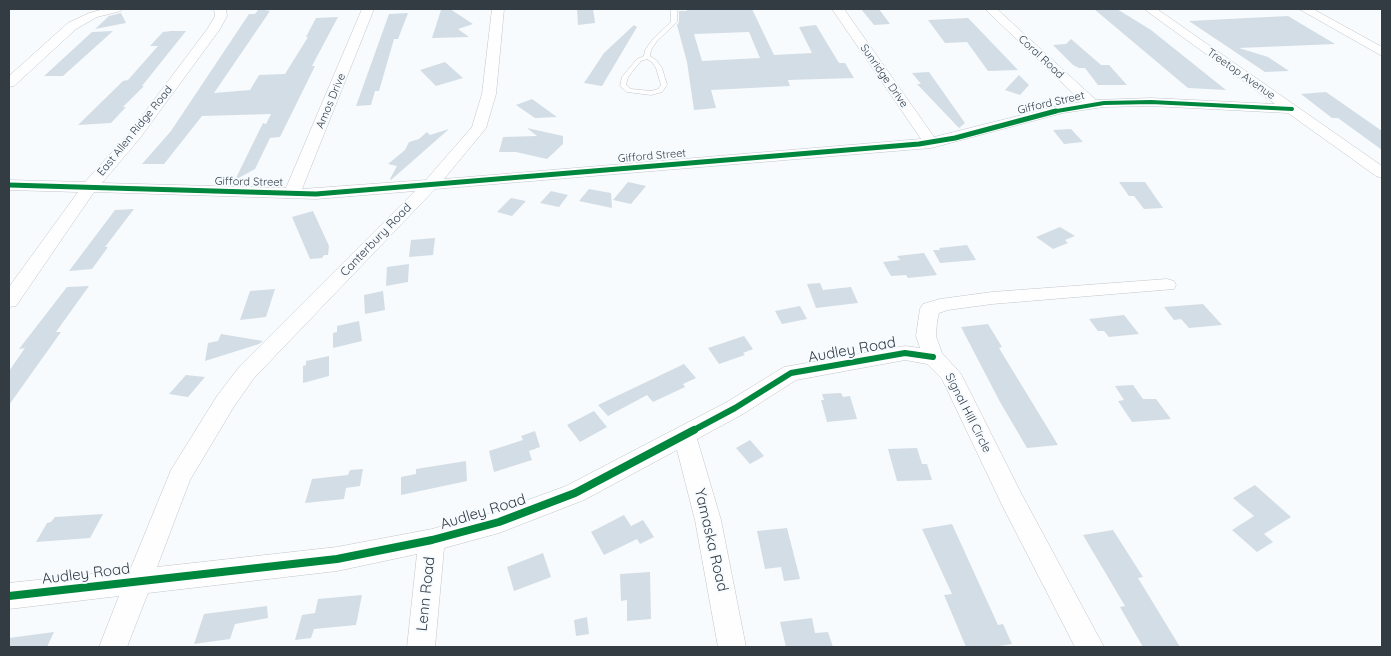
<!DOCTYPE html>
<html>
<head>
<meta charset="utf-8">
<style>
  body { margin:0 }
  #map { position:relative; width:1391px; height:656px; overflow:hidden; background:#f8fbfd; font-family:Quicksand,sans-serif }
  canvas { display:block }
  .frame { position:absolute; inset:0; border:10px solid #333b43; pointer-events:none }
</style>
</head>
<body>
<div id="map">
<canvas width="1391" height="656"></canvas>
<div class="frame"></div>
</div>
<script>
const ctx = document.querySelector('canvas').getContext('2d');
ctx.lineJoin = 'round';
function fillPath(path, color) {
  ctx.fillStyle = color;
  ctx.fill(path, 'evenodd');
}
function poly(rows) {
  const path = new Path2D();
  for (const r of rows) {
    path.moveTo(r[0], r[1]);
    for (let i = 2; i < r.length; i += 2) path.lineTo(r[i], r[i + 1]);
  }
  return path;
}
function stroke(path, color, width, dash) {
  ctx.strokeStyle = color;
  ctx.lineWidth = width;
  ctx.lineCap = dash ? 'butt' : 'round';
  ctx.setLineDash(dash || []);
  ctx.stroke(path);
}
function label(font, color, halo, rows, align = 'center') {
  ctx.font = font + ' Quicksand,sans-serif';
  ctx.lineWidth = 4;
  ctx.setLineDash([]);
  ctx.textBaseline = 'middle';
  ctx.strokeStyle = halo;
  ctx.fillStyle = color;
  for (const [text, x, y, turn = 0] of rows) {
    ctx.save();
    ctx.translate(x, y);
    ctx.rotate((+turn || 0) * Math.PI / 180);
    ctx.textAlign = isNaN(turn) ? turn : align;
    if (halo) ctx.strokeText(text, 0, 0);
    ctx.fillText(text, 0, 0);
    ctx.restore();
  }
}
const building = poly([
  [259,9,270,11,214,93,250,90,259,75,285,74,308,37,306,37,316,18,338,17,312,66,315,66,280,137,270,138,255,169,235,180,263,123,266,124,271,114,202,116,164,164,142,164,171,131,249,14,255,14],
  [450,9,473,24,458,29,469,37,432,38,441,10],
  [577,9,593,9,595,23,578,25],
  [686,9,752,9,774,55,812,53,799,27,816,25,839,63,845,63,854,78,788,80,790,86,711,90,716,108,694,110,687,62,677,25,679,22,679,11,687,11],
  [749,32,760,58,702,61,694,34],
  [861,9,879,9,890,24,874,25],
  [1094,9,1117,9,1151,30,1226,90,1188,88],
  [121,13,126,23,95,29,109,16],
  [408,13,398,39,394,39,379,91,375,91,371,105,356,106,389,14],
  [1288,16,1335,44,1239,48,1268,57,1289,71,1265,72,1189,21],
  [968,18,972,22,1018,70,988,71,967,42,945,43,928,20],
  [634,25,637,27,602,86,584,83,604,53],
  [113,31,63,76,44,76,92,32],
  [171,31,186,31,142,86,144,86,123,107,126,107,111,123,78,125,123,81,128,80,158,46,150,46,163,32],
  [1071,39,1101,65,1109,65,1127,85,1098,85,1085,68,1079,68,1073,65,1053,45,1066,44],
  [445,62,463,78,436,86,420,70],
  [929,72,965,123,959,128,917,84,921,84,912,73],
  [1019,75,1029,85,1020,95,1005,90],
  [1326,92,1382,131,1382,150,1338,118,1332,118,1301,94],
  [532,99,557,117,535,118,516,105],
  [527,128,563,136,563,144,547,159,516,152,499,152,503,137,537,136],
  [449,129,391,180,390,179,397,166,388,164,405,150,409,142,419,139,427,132,430,135],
  [1071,129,1083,142,1064,144,1053,130],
  [628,182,646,186,631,204,613,200],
  [1119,182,1145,182,1163,208,1144,209,1134,196,1129,196],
  [589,189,611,193,612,208,579,201],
  [551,191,568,195,559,207,540,203],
  [511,198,526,201,512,216,497,212],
  [134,209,105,247,108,247,92,269,69,271,115,210],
  [313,211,329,246,328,255,324,255,322,258,310,259,292,217],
  [1060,227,1075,236,1065,240,1068,243,1053,249,1036,237],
  [435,238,433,255,409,257,411,240],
  [967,245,976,260,940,263,933,250,940,250,939,248],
  [924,253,937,275,908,278,906,275,891,276,883,262,900,260,897,256],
  [409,264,408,282,386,286,387,267],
  [820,283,823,290,851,287,858,303,816,308,807,284],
  [89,286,56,332,61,332,9,405,9,371,25,348,19,349,67,287],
  [275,289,266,317,240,320,250,291],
  [383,291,385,310,365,314,364,295],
  [1203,304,1222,325,1189,328,1181,319,1174,320,1164,307],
  [800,306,807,319,782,324,775,311],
  [1124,315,1139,334,1109,337,1104,331,1098,331,1089,319],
  [359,321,362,341,333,348,333,333,337,332,337,326],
  [988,324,1002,347,999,348,1058,445,1027,448,1000,402,961,327],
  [221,334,263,341,259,344,205,361,208,343,218,341],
  [744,336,753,349,743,353,745,355,719,364,708,348],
  [329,356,329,376,303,383,303,366,306,365,306,361],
  [684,364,696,378,683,384,685,387,653,402,647,395,608,416,598,405],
  [186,375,205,377,188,397,169,394],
  [1133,385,1143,399,1156,399,1171,419,1132,422,1118,401,1124,400,1115,386],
  [841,393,843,397,850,396,857,419,827,422,821,400,824,400,822,394],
  [594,411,607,427,580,442,567,425],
  [535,431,540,447,529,451,532,460,494,472,489,451,523,440,521,436],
  [750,440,764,456,750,464,736,448],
  [917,448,922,464,927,464,932,480,897,481,888,449],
  [466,461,467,481,401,495,401,477,416,474,416,469],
  [363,469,360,486,346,488,344,499,305,503,312,479,348,475,350,470],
  [1255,485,1291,517,1264,534,1273,542,1257,552,1232,530,1254,516,1233,498],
  [103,514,90,538,36,542,47,523,51,522,55,517],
  [624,515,631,526,643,520,654,537,640,544,637,539,604,555,591,532],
  [952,524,998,625,1003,624,1012,644,993,647,966,647,944,595,952,594,922,529],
  [787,528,800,579,784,581,781,567,765,569,757,531],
  [1113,530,1143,577,1138,578,1180,647,1143,647,1120,607,1125,606,1083,535],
  [543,553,551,577,514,591,507,567],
  [650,572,651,619,627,621,627,600,621,601,620,574],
  [362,595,356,625,314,629,311,638,295,640,302,615,315,613,318,599],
  [267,606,268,618,235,624,230,639,194,644,204,614],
  [587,617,589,634,576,636,574,620],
  [812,618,815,633,828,632,833,647,786,647,780,622],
  [54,632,47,647,9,647,9,638]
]);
const service = poly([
  [671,9,677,9,677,22,657,41,651,50,650,56,656,60,662,68,667,85,662,92,651,95,627,92,620,86,622,77,637,59,644,56,645,50,653,39,671,22,671,9],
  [647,59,652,62,656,68,661,85,658,89,651,91,631,89,626,85,628,77,641,61,647,59]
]);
const minor = poly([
  [104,9,123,9,121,11,97,17,76,29,14,86,9,87,9,76,68,23,89,13,104,9],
  [214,9,226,9,227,16,220,29,140,138,102,183,286,188,362,9,374,9,302,189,426,180,472,127,482,94,492,9,504,9,496,94,486,128,444,179,921,139,832,9,844,9,934,137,1062,105,1082,102,985,9,997,9,1096,100,1151,98,1275,104,1144,9,1157,9,1382,166,1382,178,1376,176,1288,113,1151,106,1104,107,1063,113,931,148,435,189,254,378,233,408,190,480,157,567,337,547,432,529,498,511,566,486,727,402,784,367,905,346,920,348,916,336,920,309,923,304,940,299,992,292,1167,279,1174,281,1176,285,1174,289,992,304,948,310,939,313,937,322,936,336,942,353,961,374,1021,493,1104,647,1075,647,1003,507,942,379,927,364,905,360,796,380,743,414,697,439,721,520,746,647,718,647,695,520,677,450,584,500,499,533,444,548,435,647,407,647,417,554,337,571,148,593,127,647,99,647,119,596,9,609,9,583,130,570,171,470,217,396,240,366,415,191,316,199,94,192,16,306,9,307,9,287,78,192,9,190,9,180,85,182,130,132,208,28,215,16,214,9],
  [1299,9,1313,9,1382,47,1382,56,1299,9]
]);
const cyclewayFar3 = poly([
  [1051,112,1104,103,1151,102,1292,109]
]);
const cyclewayFar2 = poly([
  [9,185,316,194,919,144,955,138,1056,111]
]);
const cyclewayFar1 = poly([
  [692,431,735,408,791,373,905,353,933,357]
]);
const cycleway = poly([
  [9,596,337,559,432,540,499,522,575,493,694,430]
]);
const farStreetnames = [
  ["Coral Road",1041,57,43],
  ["Treetop Avenue",1241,74,35],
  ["Sunridge Drive",884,76,55],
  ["Amos Drive",331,101,-67],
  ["Gifford Street",1051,103,-13],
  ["East Allen Ridge Road",135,131,-51],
  ["Gifford Street",652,156,-5],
  ["Gifford Street",249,182,1]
];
const streetNames = [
  ["Canterbury Road",376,240,-46],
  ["Signal Hill Circle",968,413,63]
];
const nearStreetnames = [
  ["Audley Road",852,350,-10],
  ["Audley Road",483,512,-17],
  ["Yamaska Road",711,540,77],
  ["Audley Road",86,574,-7],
  ["Lenn Road",426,594,-84]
];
fillPath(building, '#d3dde6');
stroke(service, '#c0c6ca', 1);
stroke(minor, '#c0c6ca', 1);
fillPath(service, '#fefeff');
fillPath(minor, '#fefeff');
stroke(cyclewayFar3, '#00873e', 4);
stroke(cyclewayFar2, '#00873e', 5);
stroke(cyclewayFar1, '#00873e', 6);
stroke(cycleway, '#00873e', 8);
label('11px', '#333b43', '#f6fbff', farStreetnames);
label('12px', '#333b43', '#f6fbff', streetNames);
label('15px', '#333b43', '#f6fbff', nearStreetnames);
</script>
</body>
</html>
